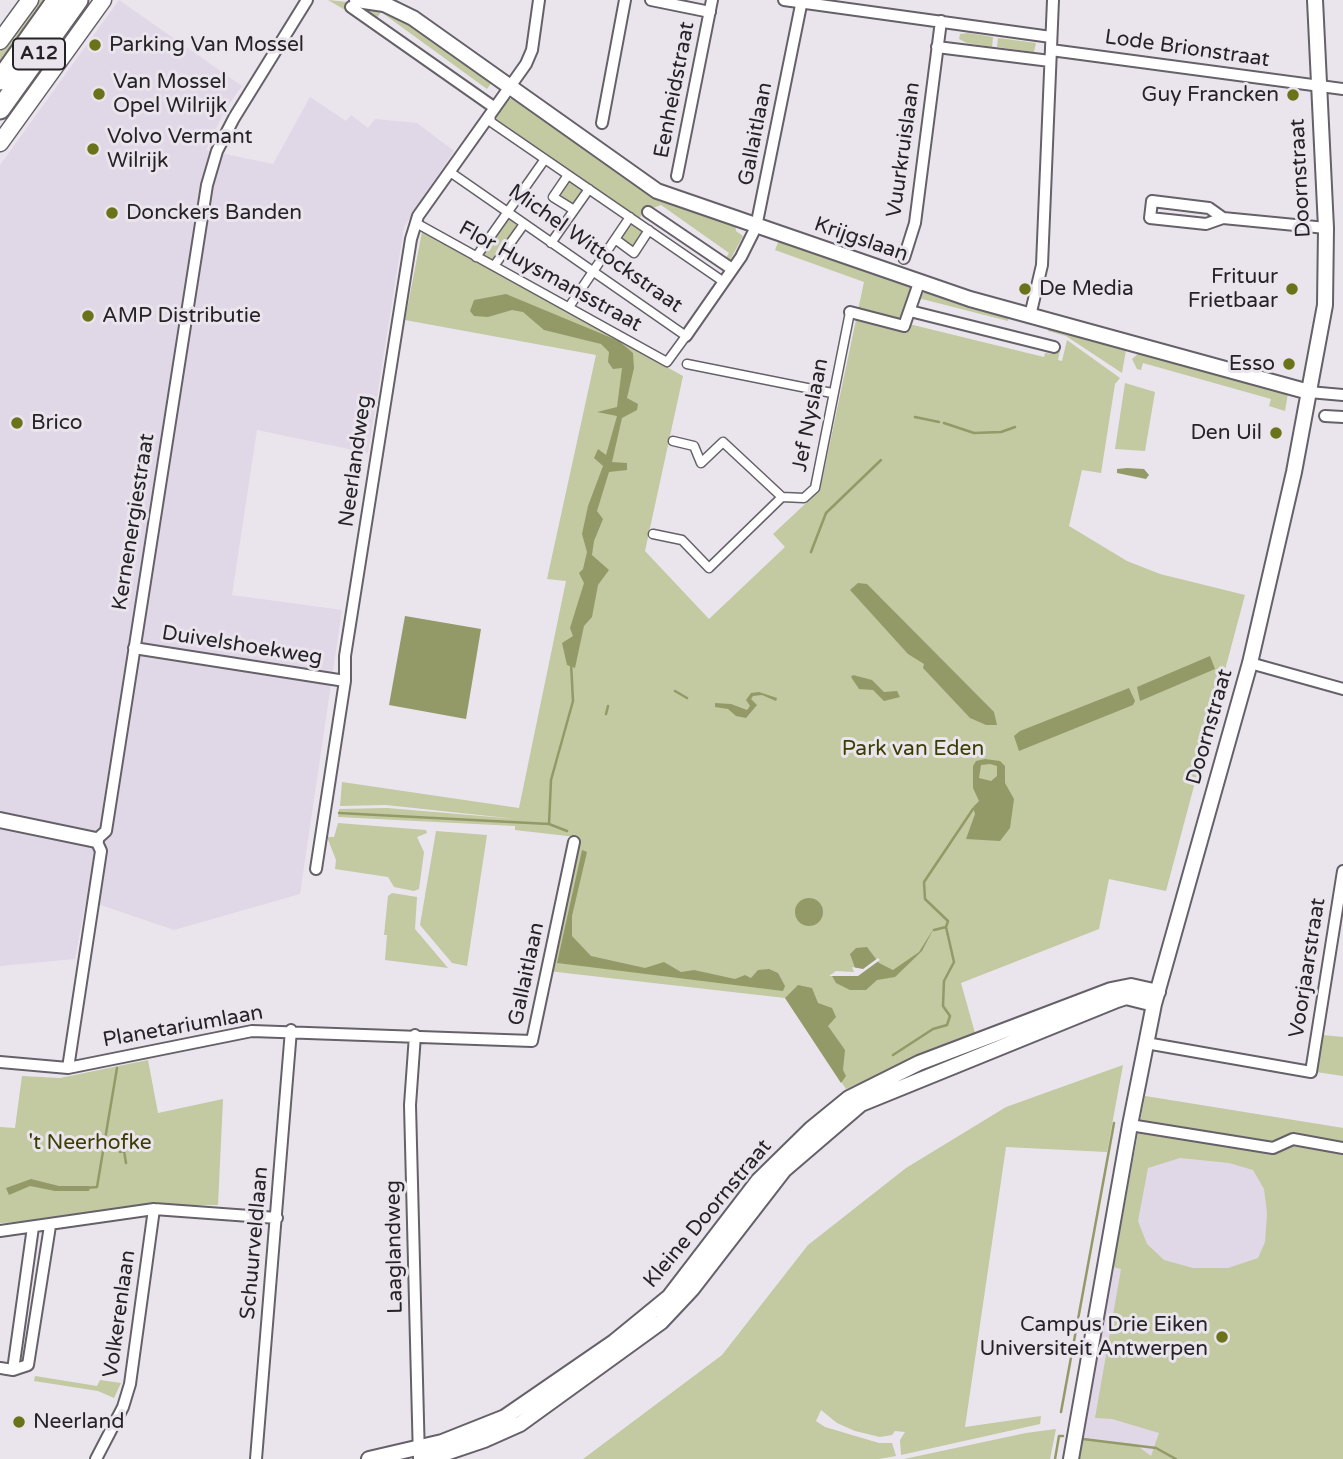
<!DOCTYPE html>
<html>
<head>
<meta charset="utf-8">
<style>
  body { margin:0 }
  canvas { display:block; background:#eae4ed }
</style>
</head>
<body>
<canvas width="1343" height="1459"></canvas>
<script>
const ctx = document.querySelector('canvas').getContext('2d');
ctx.lineJoin = 'round';
function fillPath(path, color) {
  ctx.fillStyle = color;
  ctx.fill(path, 'evenodd');
}
function poly(rows) {
  const path = new Path2D();
  for (const r of rows) {
    if (r.length === 3) {
      path.moveTo(r[0] + r[2], r[1]);
      path.arc(r[0], r[1], r[2], 0, 2 * Math.PI);
      continue;
    }
    path.moveTo(r[0], r[1]);
    for (let i = 2; i < r.length; i += 2) path.lineTo(r[i], r[i + 1]);
  }
  return path;
}
function stroke(path, color, width, dash) {
  ctx.strokeStyle = color;
  ctx.lineWidth = width;
  ctx.lineCap = dash ? 'butt' : 'round';
  ctx.setLineDash(dash || []);
  ctx.stroke(path);
}
function label(font, color, halo, rows, align = 'center') {
  ctx.font = font + ' "Varela Round",sans-serif';
  ctx.lineWidth = 6;
  ctx.setLineDash([]);
  ctx.textBaseline = 'middle';
  ctx.strokeStyle = halo;
  ctx.fillStyle = color;
  for (const [text, x, y, turn = 0] of rows) {
    ctx.save();
    ctx.translate(x, y);
    ctx.rotate((+turn || 0) * Math.PI / 180);
    ctx.textAlign = isNaN(turn) ? turn : align;
    if (halo) ctx.strokeText(text, 0, 0);
    ctx.fillText(text, 0, 0);
    ctx.restore();
  }
}
const built = poly([
  [119,0,242,86,225,110,206,150,273,164,310,97,346,121,351,115,368,128,375,119,417,123,454,151,404,227,368,453,257,430,232,595,342,610,300,894,174,930,86,900,75,959,0,966,0,165],
  [1145,1096,1343,1128,1343,1459,1078,1459]
]);
const green = poly([
  [37,0,44,0,0,61,0,52],
  [328,0,376,5,391,10,492,82,487,89,381,12,377,18,354,3,345,10],
  [968,33,993,37,992,47,967,43,959,39,960,34],
  [998,38,1036,43,1034,52,997,47],
  [514,98,655,195,735,223,736,231,743,236,729,262,725,259,729,253,661,205,653,208,648,206,639,219,494,119,507,100],
  [569,178,585,189,573,206,557,196],
  [507,218,518,226,493,262,482,254],
  [630,220,646,231,633,249,618,238],
  [422,232,683,376,645,551,709,619,785,547,773,534,820,490,864,282,775,250,779,240,910,284,912,291,909,324,1044,357,1045,353,1052,354,1053,349,1060,351,1058,360,1062,361,1067,340,1120,378,1115,384,1101,473,1082,470,1069,526,1127,561,1160,574,1245,595,1166,891,1109,879,1099,929,961,983,975,1033,846,1089,785,998,548,971,576,837,515,830,515,826,338,817,339,809,387,808,517,819,386,805,340,806,342,782,519,808,566,581,547,579,596,355,405,320],
  [927,290,1009,315,1008,321,918,298],
  [1049,327,1121,347,1126,350,1122,373,1066,336,1048,331],
  [1140,352,1288,393,1285,411,1269,406,1271,399,1143,363,1141,370,1137,369,1132,359],
  [1125,383,1155,392,1145,451,1115,449],
  [338,823,426,830,427,833,417,837,424,852,419,889,414,891,394,887,388,877,335,869,336,860,327,837,334,837],
  [436,831,487,835,467,966,452,963,420,925],
  [392,893,417,897,415,929,448,968,385,960,387,935,384,935,388,896],
  [1323,1035,1343,1037,1343,1076,1316,1072],
  [148,1060,158,1113,223,1099,218,1205,130,1206,25,1222,0,1223,0,1127,15,1128,22,1076,60,1078],
  [1123,1065,1107,1152,1006,1147,965,1427,1041,1416,1040,1424,901,1455,900,1440,905,1432,895,1431,892,1435,880,1437,855,1431,837,1423,821,1410,816,1421,825,1427,879,1443,892,1443,896,1456,879,1459,583,1459,722,1355,808,1245,906,1168,1006,1107],
  [1145,1096,1343,1128,1343,1459,1078,1459,1083,1439,1135,1444,1151,1456,1159,1433,1112,1419,1095,1418,1121,1269,1113,1267],
  [1180,1158,1229,1163,1253,1170,1264,1189,1267,1213,1265,1242,1258,1258,1228,1268,1193,1268,1164,1260,1147,1244,1138,1221,1148,1168],
  [35,1376,97,1386,100,1380,121,1383,114,1398,98,1391,34,1381],
  [1056,1429,1050,1459,904,1459,1026,1433]
]);
const water = poly([
  [506,294,619,341,633,353,634,368,627,398,638,404,637,410,622,418,612,462,627,463,627,470,609,472,597,511,603,519,594,541,592,555,609,570,598,585,592,617,584,626,575,668,567,665,562,643,573,636,570,628,584,583,579,573,583,569,587,552,582,534,588,506,603,466,594,458,598,449,606,455,617,416,597,412,617,407,622,368,613,369,608,362,609,352,601,344,544,330,523,312,512,310,488,317,474,316,470,311,474,300],
  [1127,468,1144,469,1149,475,1146,479,1117,473,1117,469],
  [858,583,867,584,994,712,997,725,986,725,970,718,923,668,924,664,908,654,850,590],
  [405,616,481,629,466,719,389,705],
  [1210,656,1215,669,1140,701,1137,687],
  [853,675,872,680,884,692,897,691,900,697,884,701,873,690,859,689,851,677],
  [1129,688,1135,701,1133,705,1019,751,1014,736,1020,731],
  [759,692,777,698,776,701,762,695,753,696,751,699,757,705,746,718,736,716,728,709,715,707,715,703,731,704,747,710,750,706,746,700,751,693],
  [985,759,1000,761,1005,766,1005,783,1014,799,1010,828,1000,841,966,839,975,814,973,807,979,801,973,788,973,766,976,761],
  [990,764,997,766,997,776,991,781,979,778,981,765],
  [582,850,587,852,572,916,572,936,591,956,645,968,664,962,681,972,694,970,735,979,745,975,751,978,758,970,769,969,778,973,785,986,783,991,557,963],
  [809,912,14],
  [934,928,922,951,895,977,877,980,866,990,850,990,836,983,832,976,858,976,850,954,856,948,867,947,879,963,893,970,919,952],
  [798,985,812,988,818,1003,832,1008,836,1017,828,1026,845,1050,843,1070,846,1076,841,1083,785,998],
  [31,1179,59,1186,90,1186,89,1191,55,1191,30,1186,9,1195,6,1188]
]);
const pier = poly([
  [878,958,880,960,858,976,829,976,836,971,854,972,852,967,863,969]
]);
const stream = poly([
  [915,417,939,422],
  [944,423,974,433,1001,432,1015,427],
  [811,552,826,513,881,460],
  [675,691,687,698],
  [606,714,608,706],
  [339,813,549,824,567,831],
  [549,824,551,780,573,701,571,663],
  [934,930,946,927,948,921,925,899,924,882,973,809],
  [893,1055,933,1029,947,1025,950,1016,943,1006,944,981,954,962,946,927],
  [120,1152,124,1151,126,1163],
  [86,1188,97,1187,117,1068],
  [1061,1412,1114,1123],
  [1083,1439,1156,1448,1176,1459],
  [1055,1459,1059,1436,1063,1436]
]);
const pedestrian = poly([
  [490,115,491,122,724,282],
  [568,175,553,197,574,210],
  [416,223,667,362,686,336,450,172],
  [615,239,634,253,649,230],
  [551,243,589,189],
  [476,257,545,159],
  [494,266,524,224],
  [569,307,630,217],
  [687,364,832,393],
  [673,441,694,446,701,463,723,442,782,497],
  [782,497,804,498,815,488,850,312],
  [653,534,682,540,709,568,782,497]
]);
const minor = poly([
  [651,0,710,12],
  [784,0,1051,37],
  [351,7,495,108],
  [937,47,1050,61],
  [1051,50,1343,89],
  [602,123,625,0],
  [677,176,712,0],
  [648,212,732,269],
  [1223,218,1209,208,1152,201,1150,218,1206,224,1223,218,1326,228],
  [904,258,915,223,941,21],
  [910,311,1054,347],
  [850,312,904,326,919,283],
  [1030,316,1042,265,1053,0],
  [686,336,741,257,756,227,802,0],
  [1309,392,1343,395],
  [1325,416,1343,417],
  [134,648,345,681],
  [1250,663,1343,689],
  [316,869,345,681,345,656,411,239,418,216,526,64,532,50,539,0],
  [415,1035,410,1105,419,1459],
  [1146,1043,1311,1072,1343,871],
  [0,1062,68,1068,252,1031,532,1041,574,842],
  [68,1068,101,851,96,840,106,831,207,185,217,151,234,118,307,0],
  [1130,1125,1273,1148,1293,1139,1343,1148],
  [0,1231,154,1209,277,1218],
  [0,1368,13,1370,28,1365,50,1226],
  [13,1370,33,1227],
  [96,1459,123,1407,130,1384,154,1209],
  [256,1459,291,1030]
]);
const tertiary = poly([
  [357,0,384,4,413,18,657,191,970,299,1309,392],
  [0,820,96,840],
  [369,1459,442,1442,505,1417,614,1342,669,1297,758,1181,811,1129,849,1098,919,1063,1111,990,1131,986,1158,992],
  [428,1459,484,1440,520,1424,661,1322,692,1289,784,1170,861,1104,1117,1000,1126,997,1154,1004],
  [1071,1459,1130,1125,1154,1004,1250,663,1294,472,1325,305,1326,228,1315,0]
]);
const secondary = poly([
  [0,41,30,0],
  [0,143,103,0]
]);
const motorway = poly([
  [0,80,57,0],
  [0,109,78,0]
]);
const markers = [
  [95,45,7,"#6a721a"],
  [99,94,7,"#6a721a"],
  [1293,95,7,"#6a721a"],
  [93,149,7,"#6a721a"],
  [112,213,7,"#6a721a"],
  [1025,289,7,"#6a721a"],
  [1292,289,7,"#6a721a"],
  [88,316,7,"#6a721a"],
  [1289,364,7,"#6a721a"],
  [17,423,7,"#6a721a"],
  [1276,433,7,"#6a721a"],
  [1222,1337,7,"#6a721a"],
  [19,1422,7,"#6a721a"]
];
const shields = [
  [39,54,52]
];
const shieldNames = [
  ["A12",39,54]
];
const poiNames = [
  ["Parking Van Mossel",109,45],
  ["Van Mossel",113,82],
  ["Opel Wilrijk",113,106],
  ["Guy Francken",1279,95,"right"],
  ["Volvo Vermant",107,137],
  ["Wilrijk",107,161],
  ["Donckers Banden",126,213],
  ["Frituur",1278,277,"right"],
  ["Frietbaar",1278,301,"right"],
  ["De Media",1039,289],
  ["AMP Distributie",102,316],
  ["Esso",1275,364,"right"],
  ["Brico",31,423],
  ["Den Uil",1262,433,"right"],
  ["Campus Drie Eiken",1208,1325,"right"],
  ["Universiteit Antwerpen",1208,1349,"right"],
  ["Neerland",33,1422]
];
const streetNames = [
  ["Lode Brionstraat",1187,49,8],
  ["Eenheidstraat",675,90,-79],
  ["Gallaitlaan",756,134,-79],
  ["Vuurkruislaan",904,150,-82],
  ["Doornstraat",1301,178,-93],
  ["Krijgslaan",861,240,19],
  ["Michel Wittockstraat",595,249,35],
  ["Flor Huysmansstraat",550,277,29],
  ["Jef Nyslaan",811,415,-79],
  ["Neerlandweg",356,461,-82],
  ["Kernenergiestraat",134,522,-81],
  ["Duivelshoekweg",242,646,9],
  ["Doornstraat",1210,727,-74],
  ["Voorjaarstraat",1308,968,-81],
  ["Gallaitlaan",527,974,-78],
  ["Planetariumlaan",183,1027,-10],
  ["Kleine Doornstraat",708,1214,-50],
  ["Schuurveldlaan",255,1243,-85],
  ["Laaglandweg",395,1247,-91],
  ["Volkerenlaan",120,1314,-82]
];
const parkNames = [
  ["Park van Eden",913,749],
  ["'t Neerhofke",90,1143]
];
fillPath(built, '#e1d8e7');
fillPath(green, '#c3c9a1');
fillPath(water, '#939a68');
fillPath(pier, '#eae4ed');
stroke(stream, '#939a68', 2.5);
stroke(pedestrian, '#666169', 11);
stroke(minor, '#666169', 14);
stroke(tertiary, '#666169', 18);
stroke(secondary, '#666169', 19);
stroke(motorway, '#666169', 23);
stroke(pedestrian, '#fff', 8);
stroke(minor, '#fff', 10);
stroke(tertiary, '#fff', 14);
stroke(secondary, '#fff', 16);
stroke(motorway, '#fff', 19);
for (const [x, y, r, color] of markers) {
  const dot = new Path2D();
  dot.arc(x, y, r, 0, 2 * Math.PI);
  ctx.fillStyle = color;
  ctx.fill(dot);
  stroke(dot, '#eae4ed', 2.5);
}
for (const [x, y, w] of shields) {
  const box = new Path2D();
  box.roundRect(x - w / 2, y - 15.5, w, 31, 5);
  ctx.fillStyle = '#eae4ed';
  ctx.fill(box);
  stroke(box, '#252326', 2);
}
label('bold 19px', '#252326', null, shieldNames);
label('21px', '#252326', '#eae4ed', poiNames, 'left');
label('21px', '#252326', '#eae4ed', streetNames);
label('21px', '#3a3f00', '#eae4ed', parkNames);
</script>
</body>
</html>
